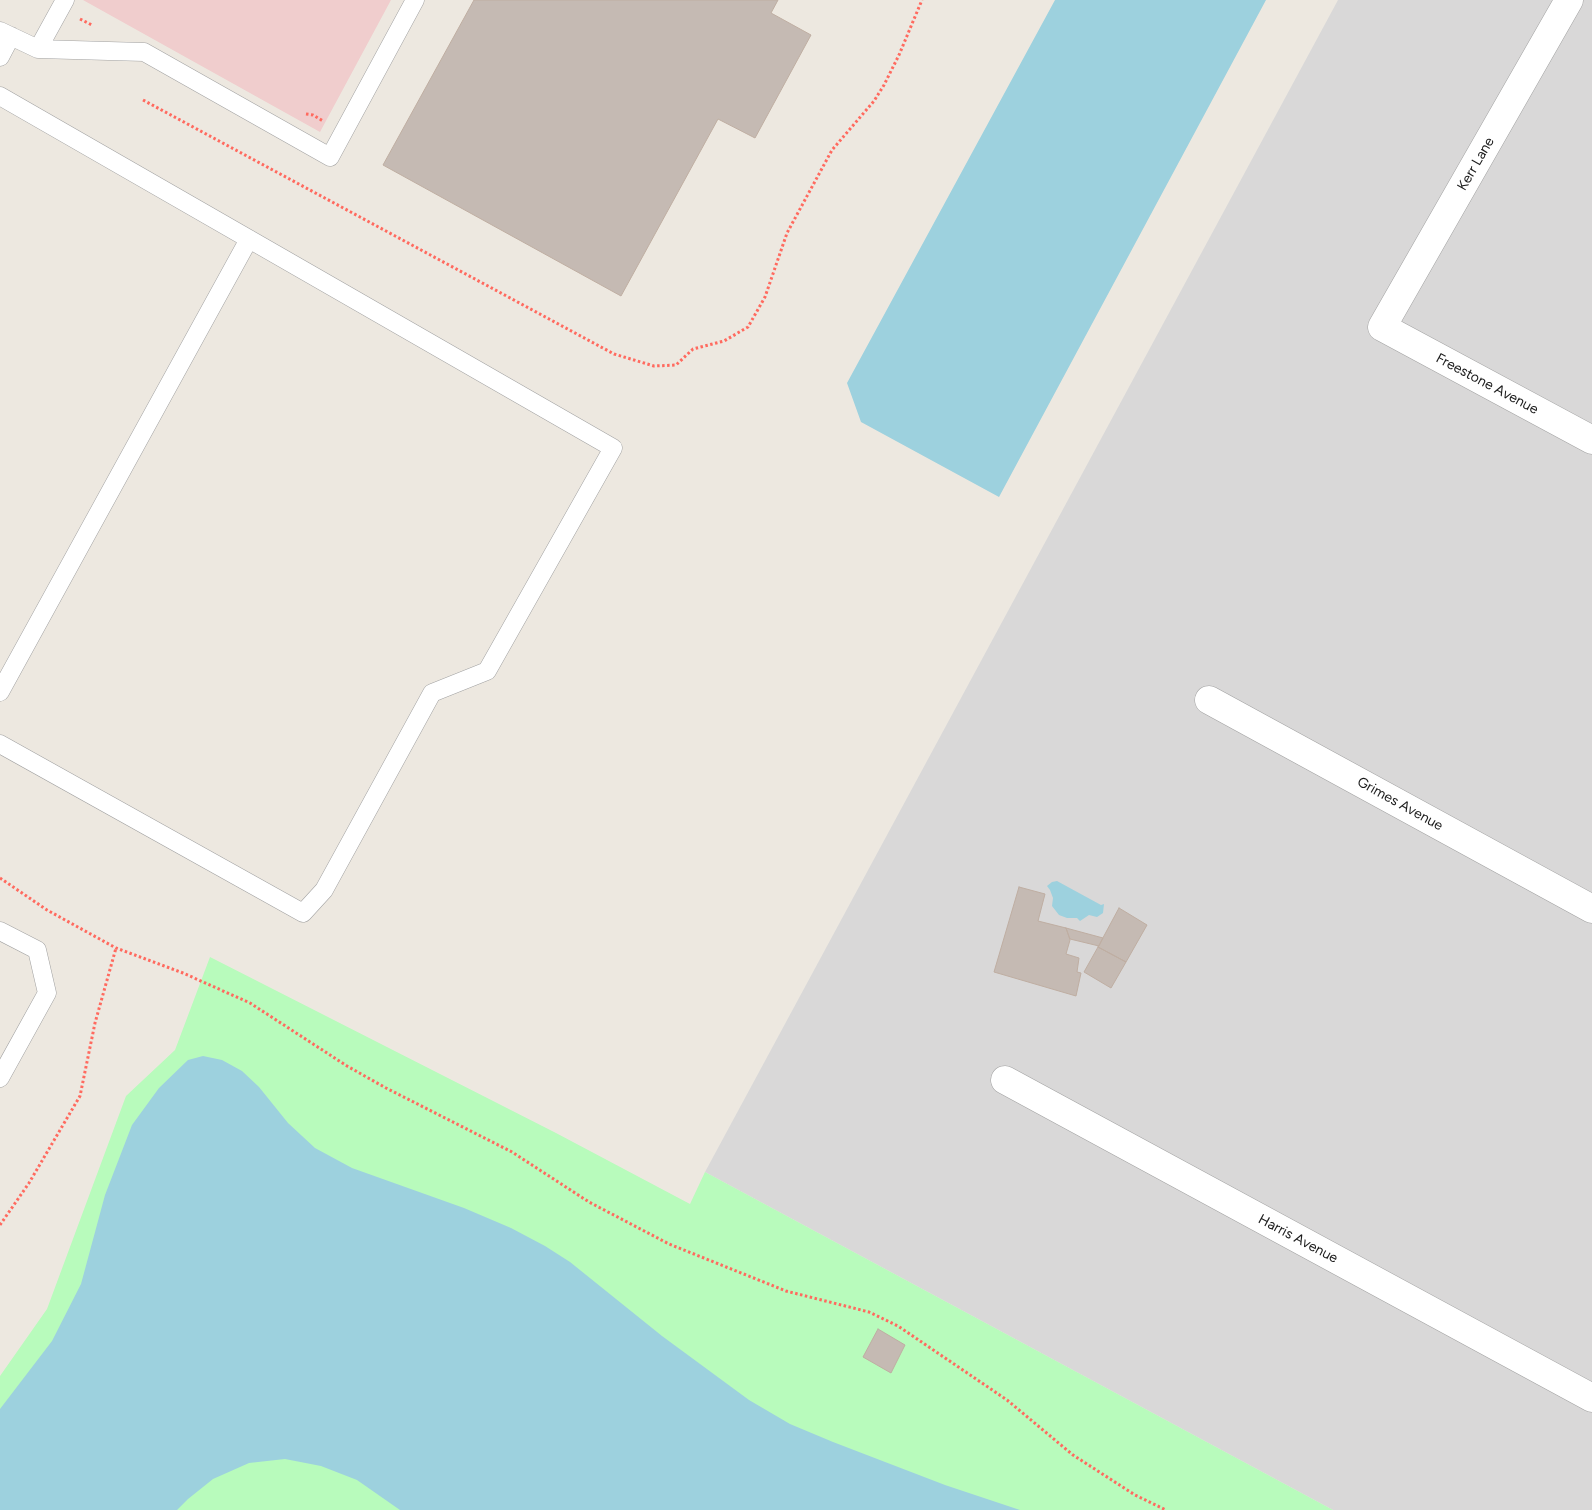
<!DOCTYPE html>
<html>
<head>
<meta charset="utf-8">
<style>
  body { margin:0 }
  canvas { display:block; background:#ede8e0 }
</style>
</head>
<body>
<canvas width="1592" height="1510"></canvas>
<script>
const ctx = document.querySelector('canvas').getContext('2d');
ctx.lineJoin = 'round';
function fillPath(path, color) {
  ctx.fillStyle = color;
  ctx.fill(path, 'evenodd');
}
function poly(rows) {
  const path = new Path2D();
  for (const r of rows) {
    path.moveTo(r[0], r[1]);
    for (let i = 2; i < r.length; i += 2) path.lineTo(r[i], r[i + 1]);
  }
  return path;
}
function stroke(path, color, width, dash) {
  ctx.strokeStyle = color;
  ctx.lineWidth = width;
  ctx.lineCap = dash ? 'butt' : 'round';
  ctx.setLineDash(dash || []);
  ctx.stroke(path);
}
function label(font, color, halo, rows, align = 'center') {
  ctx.font = font + ' Figtree,sans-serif';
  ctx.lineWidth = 4;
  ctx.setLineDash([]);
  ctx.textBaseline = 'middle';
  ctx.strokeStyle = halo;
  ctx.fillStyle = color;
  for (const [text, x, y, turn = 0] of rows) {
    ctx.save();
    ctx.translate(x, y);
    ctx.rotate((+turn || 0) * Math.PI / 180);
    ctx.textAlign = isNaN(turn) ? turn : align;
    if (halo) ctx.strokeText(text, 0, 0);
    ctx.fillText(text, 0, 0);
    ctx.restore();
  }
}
const residential = poly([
  [1338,0,1592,0,1592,1510,1333,1510,705,1172]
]);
const commercial = poly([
  [83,0,391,0,320,132]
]);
const park = poly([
  [210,957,556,1133,690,1204,705,1172,1333,1510,0,1510,0,1376,47,1309,126,1096,175,1050]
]);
const water = poly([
  [1055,0,1266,0,999,497,861,422,847,383],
  [1057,881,1101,905,1104,904,1103,913,1097,917,1089,915,1080,921,1077,918,1067,918,1059,915,1052,906,1053,898,1050,890,1047,886,1052,882],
  [203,1056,222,1060,242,1071,259,1087,288,1123,315,1148,352,1168,464,1208,511,1228,545,1246,570,1262,662,1336,749,1400,790,1424,833,1442,945,1485,1020,1510,400,1510,357,1480,321,1466,285,1459,249,1463,213,1479,188,1499,177,1510,0,1510,0,1409,52,1341,81,1284,105,1195,132,1125,159,1088,188,1060]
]);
const building = poly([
  [474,0,778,0,771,13,811,35,755,138,718,119,621,296,383,165,474,0],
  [1019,887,1045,894,1038,921,1066,928,1070,940,1066,954,1079,958,1077,972,1081,973,1076,996,994,972,1019,887],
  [1119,908,1147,925,1126,962,1098,947,1119,908],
  [1066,928,1103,938,1099,946,1070,939,1066,928],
  [1098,947,1126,962,1111,988,1084,972,1098,947],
  [878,1329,905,1345,891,1373,863,1357,878,1329]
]);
const path = poly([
  [80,19,92,25],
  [143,100,614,354,654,366,676,365,693,349,724,341,748,327,765,297,787,233,832,150,874,101,884,85,899,55,922,0],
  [306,114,313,115,323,121],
  [0,878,47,910,116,948,183,973,250,1003,347,1066,386,1088,512,1152,589,1202,669,1244,786,1291,869,1312,898,1326,1007,1400,1073,1455,1135,1495,1166,1510],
  [0,1225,29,1183,80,1096,95,1023,116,948]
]);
const service = poly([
  [0,31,38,49,144,52,330,157,415,0],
  [38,49,65,0],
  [0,57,11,36],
  [0,96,613,448,487,671,432,693,324,890,303,913,0,744],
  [0,692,249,239],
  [0,931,37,950,47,993,0,1078]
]);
const minor = poly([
  [1569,0,1382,327,1592,440],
  [1209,700,1592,909],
  [1005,1080,1592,1398]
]);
const streetNames = [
  ["Kerr Lane",1476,164,-60],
  ["Freestone Avenue",1487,384,28],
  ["Grimes Avenue",1400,804,29],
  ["Harris Avenue",1298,1239,28]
];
fillPath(residential, '#d9d8d8');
fillPath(commercial, '#f0cdcd');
fillPath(park, '#b8fbbc');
fillPath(water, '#9dd1de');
fillPath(building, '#c5bab3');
stroke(building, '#bfaea2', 1);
stroke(service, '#a2a2a2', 19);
stroke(minor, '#a2a2a2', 29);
stroke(path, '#ff6a5f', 3, [2.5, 2.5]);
stroke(service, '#fff', 18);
stroke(minor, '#fff', 28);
label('14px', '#1b1b1b', '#fff', streetNames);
</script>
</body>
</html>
